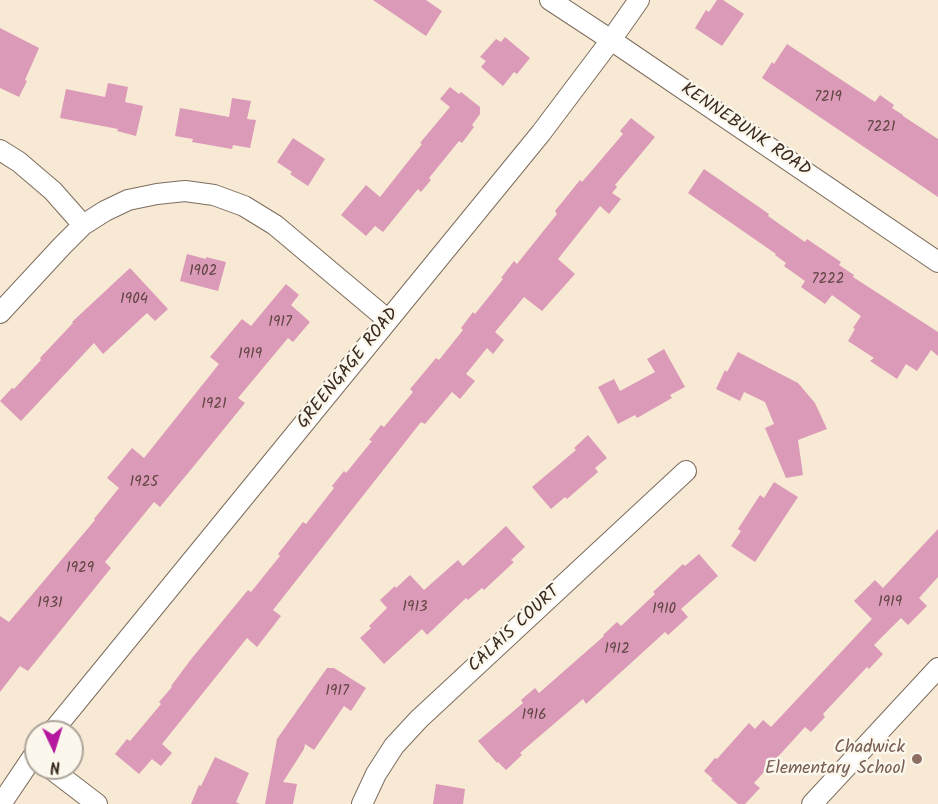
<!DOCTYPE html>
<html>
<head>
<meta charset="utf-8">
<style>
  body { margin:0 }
  #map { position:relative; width:938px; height:804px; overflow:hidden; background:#f7e9d4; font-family:Kalam,sans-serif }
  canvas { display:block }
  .north { position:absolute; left:24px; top:720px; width:60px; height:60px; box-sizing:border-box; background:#fbf7ec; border:2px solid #aea59a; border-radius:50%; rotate:176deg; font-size:16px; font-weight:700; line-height:24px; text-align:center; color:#3b2a1e }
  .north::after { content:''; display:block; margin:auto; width:21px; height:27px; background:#b5179e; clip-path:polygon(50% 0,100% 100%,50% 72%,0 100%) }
</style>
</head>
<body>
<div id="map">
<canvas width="938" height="804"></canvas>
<div class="north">N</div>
</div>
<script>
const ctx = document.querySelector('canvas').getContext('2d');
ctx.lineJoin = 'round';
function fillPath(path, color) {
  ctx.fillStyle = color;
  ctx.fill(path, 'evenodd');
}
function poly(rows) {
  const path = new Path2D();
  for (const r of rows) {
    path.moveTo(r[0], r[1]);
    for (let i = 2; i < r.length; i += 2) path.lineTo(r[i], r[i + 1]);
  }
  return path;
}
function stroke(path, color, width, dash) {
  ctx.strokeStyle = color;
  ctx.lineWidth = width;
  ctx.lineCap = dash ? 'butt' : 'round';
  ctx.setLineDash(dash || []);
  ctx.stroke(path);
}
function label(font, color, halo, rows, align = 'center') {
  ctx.font = font + ' Kalam,sans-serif';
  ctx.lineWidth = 5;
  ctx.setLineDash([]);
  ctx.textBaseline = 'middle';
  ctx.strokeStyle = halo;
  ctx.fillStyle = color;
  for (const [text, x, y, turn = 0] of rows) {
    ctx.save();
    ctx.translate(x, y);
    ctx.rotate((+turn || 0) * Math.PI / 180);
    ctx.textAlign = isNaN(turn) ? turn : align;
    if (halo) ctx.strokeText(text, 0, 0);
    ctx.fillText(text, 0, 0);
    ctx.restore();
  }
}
const building = poly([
  [373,0,426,0,442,11,426,36],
  [717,0,723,0,744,14,722,46,695,28,706,10,709,12],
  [0,28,39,48,25,80,27,81,19,97,0,88],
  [505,37,530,58,517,74,514,72,503,86,481,67,486,61,480,57,496,39,501,42],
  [787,44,875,102,880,95,894,105,892,108,903,115,903,116,938,139,938,197,762,78,772,62,774,64],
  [108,83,128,87,125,102,143,106,136,136,117,131,118,129,60,118,66,89,105,97],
  [450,87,459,94,461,92,480,107,480,114,472,125,474,127,462,143,459,141,429,178,431,180,421,192,418,189,383,232,375,226,366,236,341,215,366,185,380,197,422,144,420,143,450,107,440,99],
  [232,98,251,101,247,119,256,120,250,148,233,145,232,149,192,142,193,139,175,136,180,108,229,117],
  [631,118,655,137,615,185,617,187,612,193,621,199,609,214,600,206,558,259,575,274,542,311,524,297,495,332,504,340,493,354,487,348,466,374,475,381,460,399,452,392,425,424,421,422,273,610,281,616,257,647,247,638,162,744,172,753,161,766,152,759,139,774,115,754,127,739,130,741,161,704,159,702,172,687,171,686,192,658,248,590,251,592,280,556,278,554,303,522,306,524,334,488,332,486,344,471,346,473,372,441,369,440,381,425,384,427,413,392,410,389,436,358,439,360,463,330,461,328,473,312,475,314,503,279,501,278,514,261,517,264,557,214,555,211,580,180,582,182,623,134,620,131],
  [293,138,325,159,308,186,290,174,292,172,277,162],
  [704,169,769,214,768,216,805,242,807,239,841,262,839,265,854,275,853,277,938,332,938,356,931,350,917,371,906,364,897,379,870,361,874,358,848,341,855,329,853,328,861,316,832,295,825,304,801,287,805,281,784,266,786,263,775,255,776,254,688,193],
  [187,254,206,259,206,257,226,262,218,291,180,281],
  [130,268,168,309,155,321,147,313,103,354,94,343,21,421,0,401,12,388,14,389,41,360,40,358,73,323,72,322],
  [286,284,299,295,291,305,310,322,293,342,288,338,238,398,245,403,193,467,160,507,154,502,105,562,111,568,28,671,20,666,0,692,0,616,9,622,95,520,94,519,119,488,107,478,132,448,144,458,219,364,210,357,242,319,251,326],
  [664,349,685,387,670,395,672,398,637,418,635,415,618,424,598,387,614,379,620,391,655,372,647,359],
  [738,352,798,383,815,403,827,429,798,440,803,475,786,478,765,428,774,424,765,402,744,392,740,401,716,389,725,370,727,372],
  [588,435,607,458,595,468,598,472,567,499,565,497,551,509,532,487,576,450,574,448],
  [774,482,798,497,755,562,731,546,741,531,738,529,760,495,764,498],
  [506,526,525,547,511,560,514,562,484,590,482,588,468,600,466,598,427,635,422,629,384,664,360,638,371,628,369,626,387,608,380,600,395,586,396,588,410,575,424,590,458,560,463,566],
  [938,529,938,577,919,598,927,606,908,625,901,618,874,645,883,654,869,669,867,667,823,714,825,717,811,732,805,727,754,783,760,788,745,804,738,804,711,780,713,779,704,771,715,758,717,759,749,723,755,729,763,720,771,727,872,619,854,601,875,580,883,588],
  [699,554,718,576,681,609,688,617,668,635,665,632,586,704,583,699,520,753,522,755,506,770,498,762,497,763,478,741,523,703,521,700,535,688,539,693,604,636,603,635,617,622,621,626,655,594,653,592,683,564,685,566],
  [327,668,334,668,366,688,351,711,344,706,314,750,305,744,304,749,283,782,297,784,293,804,265,804,277,739],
  [215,757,249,773,236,802,240,804,191,804,199,785,201,786],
  [436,784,465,789,463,804,433,804]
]);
const street = poly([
  [550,0,611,40,938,262],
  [0,150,19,162,53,191,83,225],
  [0,313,62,246,83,225,105,211,128,200,157,194,185,191,214,195,244,206,275,225,388,320],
  [52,732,541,133,611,40,639,0],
  [50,768,97,804],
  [1,804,36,752],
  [362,804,376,774,394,746,419,719,686,471],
  [812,804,938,668]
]);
const markers = [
  [917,759,6,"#8d6e63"]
];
const numberNames = [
  ["7219",828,98],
  ["7221",881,128],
  ["1902",203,272],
  ["7222",828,280],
  ["1904",134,300],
  ["1917",280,323],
  ["1919",250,355],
  ["1921",214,405],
  ["1925",144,483],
  ["1929",80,569],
  ["1919",890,603],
  ["1931",50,604],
  ["1913",415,608],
  ["1910",664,610],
  ["1912",617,650],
  ["1917",337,692],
  ["1916",534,716]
];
const streetNames = [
  ["KENNEBUNK ROAD",745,131,34],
  ["GREENGAGE ROAD",349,369,-51],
  ["CALAIS COURT",515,630,-43]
];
const educationNames = [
  ["Chadwick",905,749],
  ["Elementary School",905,770]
];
fillPath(building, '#db9ab7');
stroke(street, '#7d6d5e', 22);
stroke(street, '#fff', 20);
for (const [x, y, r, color] of markers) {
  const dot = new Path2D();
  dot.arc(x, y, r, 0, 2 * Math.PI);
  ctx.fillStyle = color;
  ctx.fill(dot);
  stroke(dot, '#fbf7ec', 2);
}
label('15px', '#634644', null, numberNames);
label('18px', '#3b2a1e', '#fbf7ec', streetNames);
label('18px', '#785e54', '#fbf7ec', educationNames, 'right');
</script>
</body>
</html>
